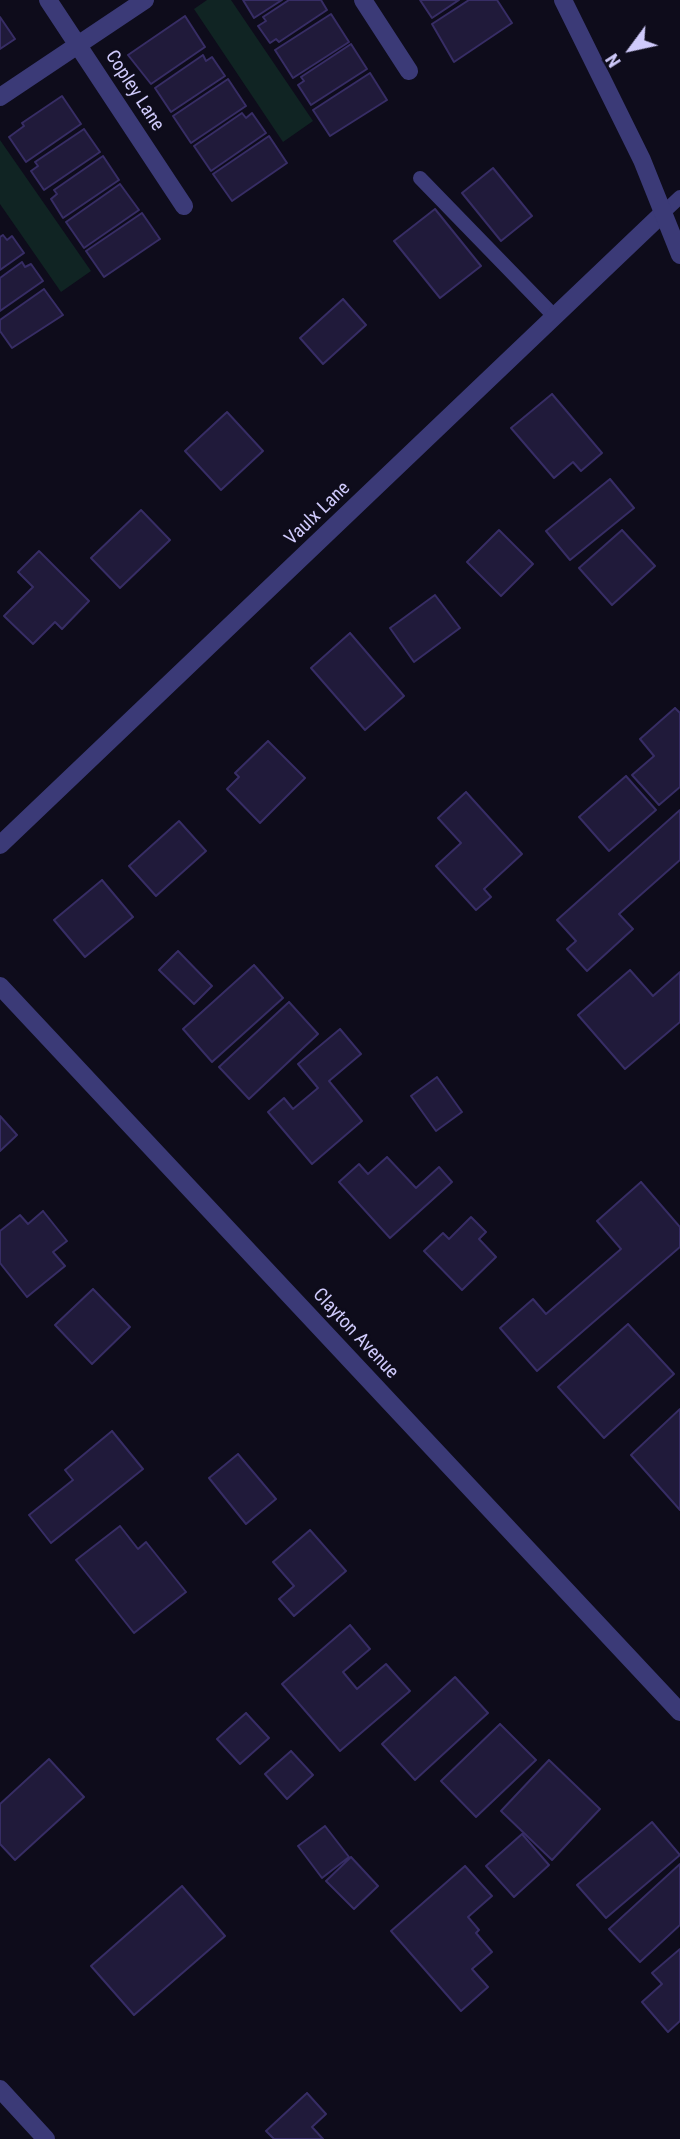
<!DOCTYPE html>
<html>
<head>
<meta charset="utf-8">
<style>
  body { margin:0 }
  #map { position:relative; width:680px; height:2139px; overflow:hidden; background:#0e0c1b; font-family:"Roboto Condensed",sans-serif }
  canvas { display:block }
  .north { position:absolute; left:596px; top:14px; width:70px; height:70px; -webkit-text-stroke:5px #0e0c1b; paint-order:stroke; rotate:237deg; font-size:19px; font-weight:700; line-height:28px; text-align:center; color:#cfcafb }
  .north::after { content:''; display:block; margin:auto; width:24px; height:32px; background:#cfcafb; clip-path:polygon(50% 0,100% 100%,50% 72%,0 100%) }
</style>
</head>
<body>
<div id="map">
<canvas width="680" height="2139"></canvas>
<div class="north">N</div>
</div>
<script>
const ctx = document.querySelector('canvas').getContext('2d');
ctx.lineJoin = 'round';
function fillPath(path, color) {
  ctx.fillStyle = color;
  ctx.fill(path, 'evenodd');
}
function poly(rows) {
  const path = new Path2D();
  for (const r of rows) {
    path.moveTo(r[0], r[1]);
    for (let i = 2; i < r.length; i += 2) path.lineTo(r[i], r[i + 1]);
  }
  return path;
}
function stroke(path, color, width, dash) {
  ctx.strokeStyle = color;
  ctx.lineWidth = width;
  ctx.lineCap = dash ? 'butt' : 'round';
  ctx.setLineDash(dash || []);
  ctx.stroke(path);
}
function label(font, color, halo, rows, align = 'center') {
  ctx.font = font + ' "Roboto Condensed",sans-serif';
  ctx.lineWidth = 5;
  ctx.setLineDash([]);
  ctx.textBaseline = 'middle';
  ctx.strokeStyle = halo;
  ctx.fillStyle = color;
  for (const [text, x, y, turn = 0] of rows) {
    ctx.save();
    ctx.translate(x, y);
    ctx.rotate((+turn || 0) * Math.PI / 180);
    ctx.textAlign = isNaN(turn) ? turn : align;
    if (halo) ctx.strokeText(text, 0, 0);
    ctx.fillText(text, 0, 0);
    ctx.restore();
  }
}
const green = poly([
  [207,0,231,0,313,121,283,142,194,9],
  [0,140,91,271,61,292,0,204]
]);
const building = poly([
  [243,0,282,0,254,18,243,0],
  [289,0,321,0,327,10,279,42,276,39,270,43,258,26,266,21,263,17,289,0],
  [420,0,459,0,432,18,420,0],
  [469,0,497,0,512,23,454,62,432,24,469,0],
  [331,14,349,42,293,78,275,50,331,14],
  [185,16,205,47,151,84,128,55,185,16],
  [0,17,15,39,0,49,0,17],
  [351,44,367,69,311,105,298,85,304,81,301,77,351,44],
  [203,55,206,61,212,57,225,76,171,112,155,88,203,55],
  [370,73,387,100,330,136,313,110,370,73],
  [228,79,246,106,191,143,173,116,228,79],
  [62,96,81,124,26,162,9,137,24,126,22,123,62,96],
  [242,113,246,118,252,113,266,133,211,171,194,146,242,113],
  [84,129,100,152,44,190,31,171,38,166,35,162,84,129],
  [269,136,287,163,232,201,213,174,269,136],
  [103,156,119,180,63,218,51,199,57,194,54,190,103,156],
  [493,168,532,216,501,241,462,193,493,168],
  [120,184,139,210,84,248,66,222,120,184],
  [435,209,481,266,440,298,394,241,435,209],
  [142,213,160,239,104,277,86,251,142,213],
  [3,235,7,240,12,236,24,253,0,270,0,237,3,235],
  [22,262,25,267,31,264,43,281,0,311,0,278,22,262],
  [44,289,63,315,12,348,0,331,0,320,44,289],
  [343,299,366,325,323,364,300,338,343,299],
  [552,394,602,453,581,471,573,462,554,478,511,428,552,394],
  [227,412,263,451,221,490,185,451,227,412],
  [610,479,634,508,570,560,546,531,610,479],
  [141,510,170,540,120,588,91,558,141,510],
  [499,530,533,564,501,596,467,562,499,530],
  [622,530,655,566,612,605,579,568,622,530],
  [39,551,89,601,62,629,55,622,33,644,4,616,33,587,18,572,39,551],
  [435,595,460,628,414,662,390,628,435,595],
  [350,633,404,696,365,730,311,668,350,633],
  [675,708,680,713,680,787,659,805,632,775,654,756,640,739,675,708],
  [268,741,305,778,260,823,227,789,239,777,235,773,268,741],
  [626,776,656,810,609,851,579,817,626,776],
  [466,792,522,854,484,889,491,897,476,910,436,866,461,843,438,818,466,792],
  [680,810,680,860,619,914,633,929,587,971,567,949,576,941,557,920,680,810],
  [179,821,206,851,156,896,129,866,179,821],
  [102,880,133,917,85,957,54,920,102,880],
  [178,951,212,986,194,1004,159,970,178,951],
  [254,965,283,998,212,1062,183,1029,254,965],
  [630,970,653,996,680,972,680,1022,625,1069,578,1015,630,970],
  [289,1002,318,1034,249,1099,219,1067,289,1002],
  [340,1029,361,1054,329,1081,362,1121,312,1164,268,1112,284,1098,293,1109,318,1088,298,1064,340,1029],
  [437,1077,462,1112,436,1131,411,1096,437,1077],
  [0,1116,17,1135,0,1151,0,1116],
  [387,1157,416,1188,439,1167,452,1182,390,1238,339,1182,359,1164,368,1174,387,1157],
  [641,1182,680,1227,680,1247,537,1371,500,1328,533,1299,546,1314,621,1249,597,1221,641,1182],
  [43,1211,67,1241,53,1252,65,1266,27,1297,0,1263,0,1231,20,1215,28,1224,43,1211],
  [471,1217,486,1232,479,1239,496,1257,462,1290,424,1251,443,1233,449,1239,471,1217],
  [93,1289,130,1327,92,1364,55,1325,93,1289],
  [628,1324,674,1374,604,1438,558,1387,628,1324],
  [680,1409,680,1510,631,1455,680,1409],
  [112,1431,143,1469,51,1543,29,1515,73,1480,65,1470,112,1431],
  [238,1454,276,1499,246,1524,209,1478,238,1454],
  [120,1526,138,1549,146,1542,186,1592,134,1633,76,1560,120,1526],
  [310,1530,346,1571,294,1616,279,1599,294,1586,273,1562,310,1530],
  [350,1625,370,1649,343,1672,357,1689,386,1664,410,1691,340,1751,282,1684,350,1625],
  [455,1677,488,1713,415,1780,382,1744,455,1677],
  [246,1713,269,1738,240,1764,217,1739,246,1713],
  [500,1724,536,1760,476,1817,441,1781,500,1724],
  [291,1751,313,1775,287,1799,265,1774,291,1751],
  [49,1759,84,1797,15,1860,0,1844,0,1804,49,1759],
  [549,1760,600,1809,552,1860,501,1811,549,1760],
  [652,1822,680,1855,606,1918,577,1885,652,1822],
  [325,1826,349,1857,322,1878,298,1846,325,1826],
  [522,1834,549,1865,514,1897,486,1866,522,1834],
  [351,1857,378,1886,354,1909,326,1881,351,1857],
  [680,1864,680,1925,640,1962,609,1929,680,1864],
  [465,1866,492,1896,468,1917,479,1930,476,1933,492,1952,472,1969,488,1987,461,2011,391,1931,465,1866],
  [182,1886,225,1936,134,2015,91,1966,182,1886],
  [680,1949,680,2021,668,2032,642,2002,662,1984,652,1973,680,1949],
  [307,2093,326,2114,312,2127,323,2139,274,2139,266,2131,307,2093]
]);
const service = poly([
  [420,178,555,317],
  [663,213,680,197]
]);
const minor = poly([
  [48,0,184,206],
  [363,0,409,71],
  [0,97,145,0],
  [0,845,663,213],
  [0,986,680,1712]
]);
const tertiary = poly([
  [563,0,642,160,680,255],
  [0,2089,46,2139]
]);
const streetNames = [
  ["Copley Lane",134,91,57],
  ["Vaulx Lane",318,514,-44],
  ["Clayton Avenue",355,1334,47]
];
fillPath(green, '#102423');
fillPath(building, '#201a3a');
stroke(building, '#372d65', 2);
stroke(service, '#3b3a77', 14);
stroke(minor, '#3b3a77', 18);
stroke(tertiary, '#3b3a77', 18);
label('19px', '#cfcafb', '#0e0c1b', streetNames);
</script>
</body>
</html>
